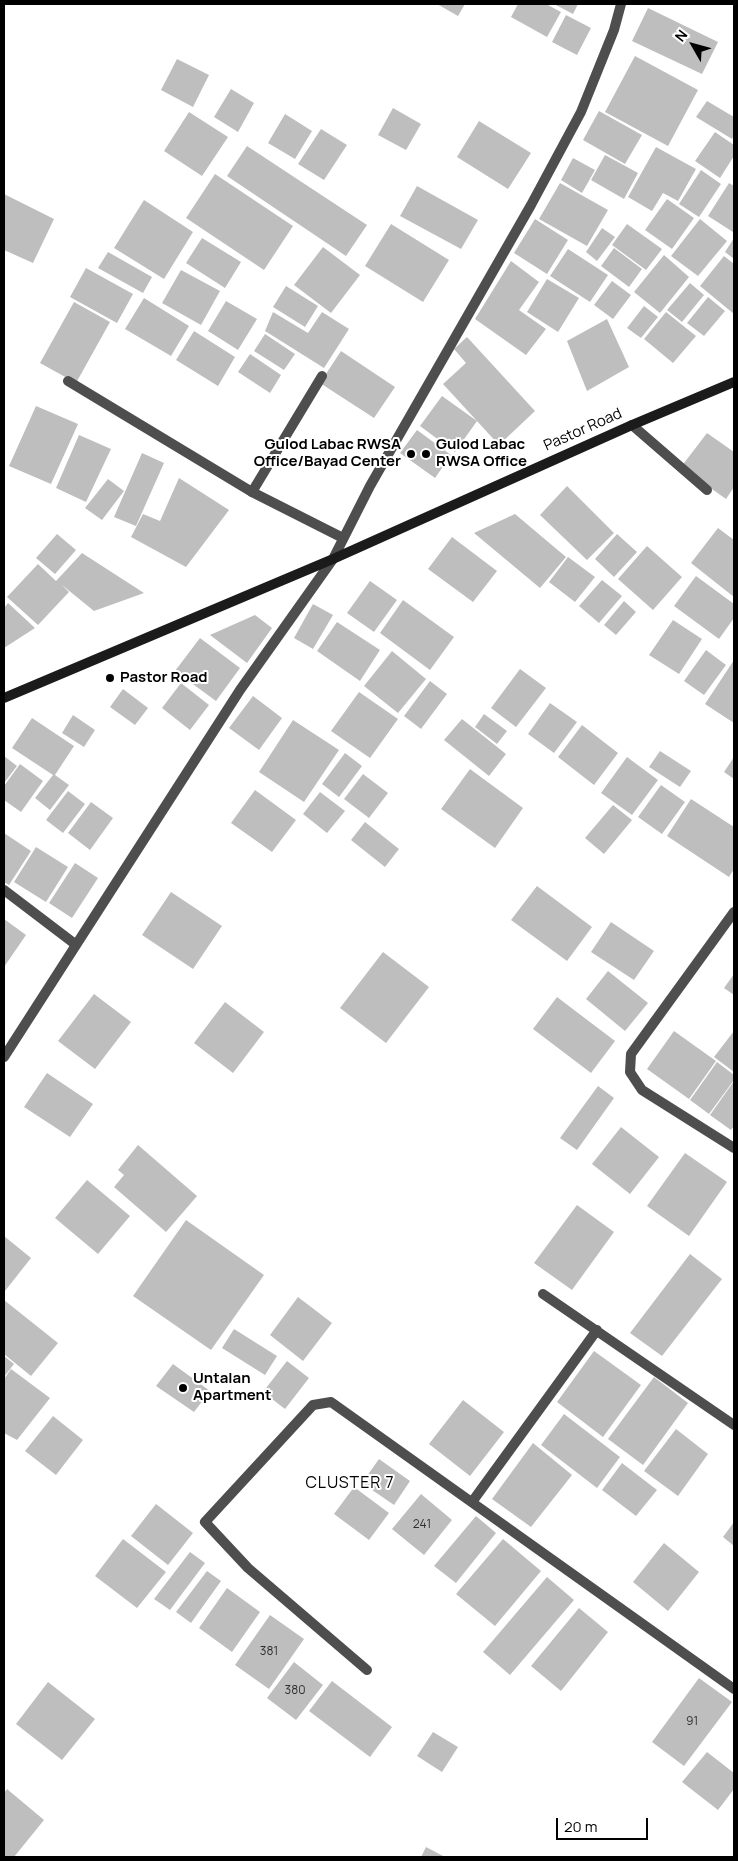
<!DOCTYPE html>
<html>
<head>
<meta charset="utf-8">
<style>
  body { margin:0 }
  #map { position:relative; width:738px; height:1861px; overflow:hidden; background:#fff; font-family:Manrope,sans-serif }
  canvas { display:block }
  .frame { position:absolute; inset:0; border:5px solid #000; pointer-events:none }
  .north { position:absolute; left:668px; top:20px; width:50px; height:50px; -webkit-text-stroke:4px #fff; paint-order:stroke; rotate:308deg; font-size:14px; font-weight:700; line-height:20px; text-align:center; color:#000 }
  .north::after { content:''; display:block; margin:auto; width:18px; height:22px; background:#000; clip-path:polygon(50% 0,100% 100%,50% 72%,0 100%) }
  .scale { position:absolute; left:556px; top:1818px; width:92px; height:22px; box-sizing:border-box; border:2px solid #000; border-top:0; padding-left:6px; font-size:15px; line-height:18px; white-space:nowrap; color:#000; -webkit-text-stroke:4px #fff; paint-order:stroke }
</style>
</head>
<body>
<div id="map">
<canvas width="738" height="1861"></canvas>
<div class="frame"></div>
<div class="north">N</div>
<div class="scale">20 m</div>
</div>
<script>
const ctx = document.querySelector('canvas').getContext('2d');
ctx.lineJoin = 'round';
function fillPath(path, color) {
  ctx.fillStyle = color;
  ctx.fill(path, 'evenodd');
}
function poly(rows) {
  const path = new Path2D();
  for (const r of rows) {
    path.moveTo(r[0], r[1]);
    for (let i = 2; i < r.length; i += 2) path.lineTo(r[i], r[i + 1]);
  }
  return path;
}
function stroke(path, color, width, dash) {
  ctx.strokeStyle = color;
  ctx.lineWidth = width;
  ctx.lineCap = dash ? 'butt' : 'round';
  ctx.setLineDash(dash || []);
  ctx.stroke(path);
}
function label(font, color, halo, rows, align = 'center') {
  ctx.font = font + ' Manrope,sans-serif';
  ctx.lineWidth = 4;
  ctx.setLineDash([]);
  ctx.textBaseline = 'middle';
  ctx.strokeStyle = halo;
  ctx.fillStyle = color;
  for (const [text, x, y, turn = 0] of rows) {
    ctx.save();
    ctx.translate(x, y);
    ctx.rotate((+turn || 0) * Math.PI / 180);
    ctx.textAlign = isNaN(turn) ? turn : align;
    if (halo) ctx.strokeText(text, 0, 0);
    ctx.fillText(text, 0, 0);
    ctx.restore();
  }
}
const building = poly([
  [437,4,465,4,458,16],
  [518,4,546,4,561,12,547,37,511,17],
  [554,4,578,4,573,14],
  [648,8,718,42,702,74,632,41],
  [566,15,591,28,577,55,552,42],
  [635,56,698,90,668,146,605,112],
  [177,59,209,75,193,107,161,90],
  [231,89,254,103,238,132,214,117],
  [707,101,734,117,734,135,732,139,696,117],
  [393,108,421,124,406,150,378,135],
  [599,111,642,135,625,164,583,140],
  [189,112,228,137,202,176,164,151],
  [285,114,312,131,295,159,268,143],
  [479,121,531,153,508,189,457,157],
  [321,129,347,145,324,180,298,164],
  [715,132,734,145,734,156,720,178,695,161],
  [247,146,367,225,346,256,227,176],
  [656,147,696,169,678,201,663,193,652,211,628,197],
  [605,155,638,173,624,199,591,180],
  [573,158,595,170,582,193,561,180],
  [701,170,721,184,699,217,679,204],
  [215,174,293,226,264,270,186,218],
  [560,183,608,210,587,246,539,219],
  [729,183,734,186,733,232,708,216],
  [417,186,478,220,461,249,400,216],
  [4,194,54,219,33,263,4,250],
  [667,199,694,218,672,249,645,230],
  [144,200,193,232,164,279,114,248],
  [535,219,568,240,547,274,514,253],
  [700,219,727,241,698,276,671,256],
  [391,224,449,260,423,302,365,266],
  [627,224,662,249,646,270,612,245],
  [602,228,615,237,597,261,586,252],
  [202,238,241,262,225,288,186,263],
  [734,238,734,259,725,252],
  [323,247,360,275,331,313,294,285],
  [614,248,642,269,629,287,601,266],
  [568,249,608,275,590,302,550,276],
  [108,252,152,277,143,293,98,268],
  [664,255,689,277,660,313,634,292],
  [724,256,734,264,734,314,700,286],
  [511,261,539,282,519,310,546,329,526,355,475,319],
  [86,268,133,294,117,323,70,297],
  [181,270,220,291,201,325,162,303],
  [547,279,579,298,558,332,527,312],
  [612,281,631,295,613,319,594,305],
  [690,283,704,295,682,322,667,310],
  [286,286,318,306,305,327,273,307],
  [708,297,725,311,704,336,687,323],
  [144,298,189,326,171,356,125,329],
  [226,301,257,319,238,350,208,331],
  [74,302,110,322,76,383,40,363],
  [644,306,658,317,641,338,627,328],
  [273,312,308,333,322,312,349,329,324,368,265,331],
  [666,312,696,336,673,363,644,339],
  [607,319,629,367,587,391,567,341],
  [194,331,235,357,218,386,176,360],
  [265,334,295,354,284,370,254,351],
  [467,337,535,411,499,445,443,384,466,363,454,349],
  [341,351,395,387,374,418,320,383],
  [250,354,281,375,270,393,238,372],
  [442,396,477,421,455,452,420,426],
  [36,406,78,424,51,484,9,466],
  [417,430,451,455,435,478,400,453],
  [707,433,734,452,734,487,726,499,681,467],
  [79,435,111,449,86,502,56,488],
  [142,453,164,463,136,526,114,517],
  [179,478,229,510,186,567,131,537,143,514,160,521],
  [108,479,124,491,102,520,85,508],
  [567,486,614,533,587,560,540,515],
  [515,514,566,557,540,588,474,533],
  [718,528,734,540,734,597,691,563],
  [57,534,76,550,55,574,36,558],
  [617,534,637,552,614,577,595,559],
  [452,537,497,571,473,602,428,569],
  [647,546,682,577,653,610,618,579],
  [82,553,144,593,94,611,62,585,69,592,38,625,7,597,38,564,56,581],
  [568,557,595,577,575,602,549,582],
  [696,576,734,604,734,618,719,639,674,606],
  [602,580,622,596,599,623,579,606],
  [370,581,397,600,374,632,347,613],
  [403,600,454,637,430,670,380,633],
  [624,601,636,612,616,635,604,625],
  [8,603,35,628,4,648,4,608],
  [313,604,333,615,313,649,294,638],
  [255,615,272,628,247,663,210,635],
  [673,620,702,639,679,674,649,655],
  [337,622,380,650,360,681,317,651],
  [200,638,240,668,216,701,175,671],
  [706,650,726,665,704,695,684,681],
  [392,651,426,679,398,713,364,686],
  [734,660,734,723,705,704],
  [520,669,546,688,516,727,491,708],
  [430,681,447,694,421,729,404,716],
  [181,683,209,705,190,730,162,708],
  [123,689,148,708,135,725,110,707],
  [359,692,398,719,370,758,331,731],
  [253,696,282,718,259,750,229,728],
  [550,703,577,722,554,753,528,734],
  [484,714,507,731,497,744,475,727],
  [73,715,95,730,84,747,62,733],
  [32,718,74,746,55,775,69,785,50,810,35,798,53,775,12,748],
  [462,719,506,754,489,776,444,740],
  [293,720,339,750,304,802,259,772],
  [582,725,618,753,594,785,558,757],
  [660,751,691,771,680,787,649,767],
  [345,753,362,766,339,797,322,784],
  [4,756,17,766,4,783],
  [627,757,658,780,632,815,601,793],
  [734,757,734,779,724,772],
  [20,764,43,781,21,812,4,800,4,786],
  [470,769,523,808,495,848,441,809],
  [363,774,388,793,369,818,344,799],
  [661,785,685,802,662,834,638,817],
  [255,790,296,820,272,852,231,823],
  [68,791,85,804,63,833,46,820],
  [320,792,345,811,327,833,303,814],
  [691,799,734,827,734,869,729,877,667,836],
  [91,802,113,818,90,850,68,833],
  [613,805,632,820,604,854,585,838],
  [365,822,399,849,385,867,351,840],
  [4,833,31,851,9,885,4,882],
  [36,847,68,867,46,902,14,882],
  [75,863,98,878,72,918,49,903],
  [537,886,592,927,567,961,511,920],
  [171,892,222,926,193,969,142,935],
  [4,919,26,935,4,967],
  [611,922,654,951,634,980,591,952],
  [383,952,429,987,386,1043,340,1008],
  [608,971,648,1003,625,1031,586,999],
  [734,974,734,995,724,988],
  [94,994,131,1022,95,1069,58,1041],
  [557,997,615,1041,591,1073,533,1029],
  [225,1002,264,1032,233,1073,194,1043],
  [674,1031,716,1061,689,1099,647,1069],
  [734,1031,734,1072,714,1057],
  [717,1062,734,1075,734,1080,709,1114,690,1100],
  [47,1073,93,1104,70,1137,24,1107],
  [734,1081,734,1126,731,1130,710,1115],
  [598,1086,614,1098,577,1150,560,1138],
  [621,1127,659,1157,630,1194,592,1164],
  [138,1145,197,1196,166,1232,114,1187,124,1175,118,1170],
  [685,1153,727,1182,689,1236,647,1206],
  [87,1180,130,1216,98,1254,55,1218],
  [577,1205,614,1232,572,1290,534,1263],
  [186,1220,264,1275,211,1350,133,1296],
  [4,1236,31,1258,5,1291,4,1290],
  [690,1254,722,1279,662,1356,630,1333],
  [298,1297,332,1323,303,1361,270,1335],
  [4,1300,58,1343,31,1376,4,1354],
  [234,1329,277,1356,265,1375,222,1348],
  [594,1351,641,1385,603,1437,557,1402],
  [4,1356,14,1364,4,1377],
  [287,1361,309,1378,285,1409,263,1392],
  [173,1364,210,1391,194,1412,156,1386],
  [11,1369,50,1398,17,1440,4,1433,4,1379],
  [654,1377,688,1403,643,1465,608,1439],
  [463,1400,504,1432,470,1476,429,1444],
  [564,1414,620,1457,597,1488,541,1445],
  [53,1416,83,1440,56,1475,25,1451],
  [676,1429,708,1454,678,1496,644,1471],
  [533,1443,572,1475,531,1527,492,1499],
  [379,1459,410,1481,394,1505,362,1483],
  [622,1463,657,1490,636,1516,602,1490],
  [354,1487,389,1513,369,1540,334,1514],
  [421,1494,452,1520,424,1555,392,1529],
  [156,1504,193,1533,168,1565,131,1536],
  [476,1516,496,1533,456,1583,434,1566],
  [734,1522,734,1546,723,1537],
  [123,1539,166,1572,137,1608,95,1576],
  [503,1539,541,1571,495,1626,456,1594],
  [664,1543,699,1572,668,1611,633,1582],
  [190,1552,205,1563,170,1610,154,1599],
  [207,1571,221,1581,191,1623,176,1612],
  [547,1577,574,1600,510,1675,483,1652],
  [227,1588,260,1612,232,1652,199,1628],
  [579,1608,608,1632,561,1691,531,1666],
  [270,1615,304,1639,269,1689,235,1665],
  [294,1662,323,1685,296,1720,267,1698],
  [699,1678,732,1702,684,1766,652,1742],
  [332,1681,392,1727,370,1757,309,1711],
  [48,1682,95,1719,62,1760,16,1724],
  [433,1732,458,1747,442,1772,417,1756],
  [707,1752,734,1773,734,1789,718,1810,682,1782],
  [7,1789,44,1820,14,1857,4,1857,4,1793],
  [426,1847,445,1857,421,1857]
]);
const service = poly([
  [632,425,707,490],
  [252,492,322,376],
  [4,890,75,944]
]);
const minor = poly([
  [68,381,252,492,343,538],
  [734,912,631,1054,630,1072,642,1090,734,1148],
  [543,1294,734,1425],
  [472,1502,597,1330],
  [367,1670,248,1568,205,1522,313,1405,331,1402,734,1689]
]);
const tertiary = poly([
  [4,1057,240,690,333,559,370,486,531,205,581,112,614,30,621,4]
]);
const secondary = poly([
  [4,698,333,559,632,425,734,382]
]);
const markers = [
  [411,454,5,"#000"],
  [426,454,5,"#000"],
  [110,678,5,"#000"],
  [183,1388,5,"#000"]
];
const numberNames = [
  ["241",422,1525],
  ["381",269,1652],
  ["380",295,1691],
  ["91",692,1722]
];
const streetNames = [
  ["Pastor Road",583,430,-24]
];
const poiNames = [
  ["Gulod Labac RWSA",401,445,"right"],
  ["Office/Bayad Center",401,462,"right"],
  ["Gulod Labac",436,445],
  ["RWSA Office",436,462],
  ["Pastor Road",120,678],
  ["Untalan",193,1379],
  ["Apartment",193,1396]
];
const neighbourhoodNames = [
  ["CLUSTER 7",350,1484]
];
fillPath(building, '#bebebe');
stroke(service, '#4e4e4e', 10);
stroke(minor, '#4e4e4e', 10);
stroke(tertiary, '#4e4e4e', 10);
stroke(secondary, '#1b1b1b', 10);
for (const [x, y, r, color] of markers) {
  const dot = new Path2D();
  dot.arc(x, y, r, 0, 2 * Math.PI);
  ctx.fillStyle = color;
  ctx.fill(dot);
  stroke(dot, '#fff', 2);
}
label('12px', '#303030', null, numberNames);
label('15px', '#000', '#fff', streetNames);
label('bold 15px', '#000', '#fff', poiNames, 'left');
ctx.letterSpacing = '1px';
label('16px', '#000', '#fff', neighbourhoodNames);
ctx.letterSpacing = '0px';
</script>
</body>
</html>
